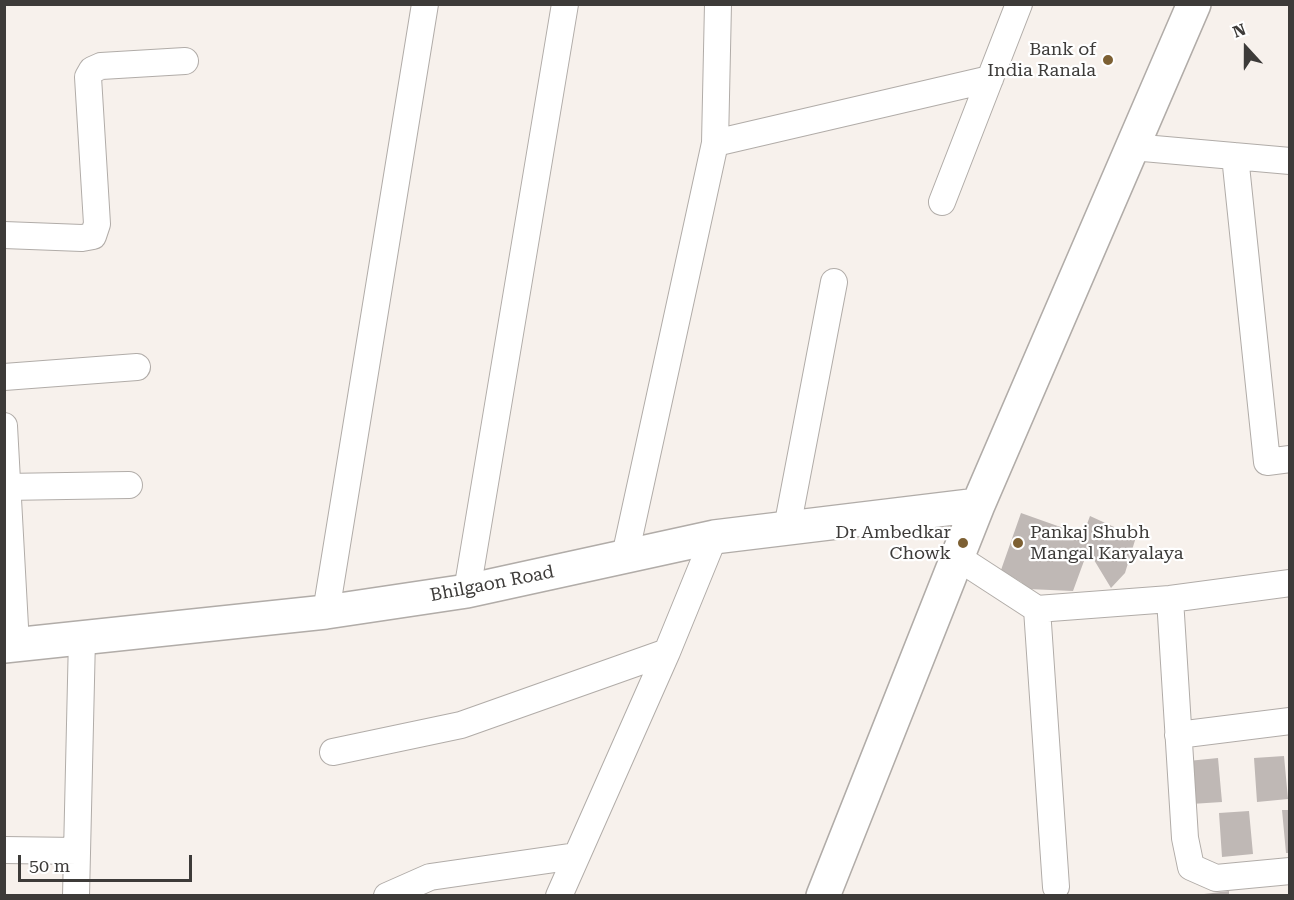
<!DOCTYPE html>
<html>
<head>
<meta charset="utf-8">
<style>
  body { margin:0 }
  #map { position:relative; width:1294px; height:900px; overflow:hidden; background:#f7f1ec; font-family:"Roboto Serif",serif }
  canvas { display:block }
  .frame { position:absolute; inset:0; border:6px solid #3d3b39; pointer-events:none }
  .north { position:absolute; left:1216px; top:18px; width:60px; height:60px; -webkit-text-stroke:4px #fff; paint-order:stroke; rotate:339deg; font-size:16px; font-weight:700; line-height:24px; text-align:center; color:#3d3b39 }
  .north::after { content:''; display:block; margin:auto; width:21px; height:27px; background:#3d3b39; clip-path:polygon(50% 0,100% 100%,50% 72%,0 100%) }
  .scale { position:absolute; left:18px; top:855px; width:174px; height:27px; box-sizing:border-box; border:3px solid #3d3b39; border-top:0; padding-left:8px; font-size:18px; line-height:21px; white-space:nowrap; color:#3d3b39; -webkit-text-stroke:4px #fff; paint-order:stroke }
</style>
</head>
<body>
<div id="map">
<canvas width="1294" height="900"></canvas>
<div class="frame"></div>
<div class="north">N</div>
<div class="scale">50 m</div>
</div>
<script>
const ctx = document.querySelector('canvas').getContext('2d');
ctx.lineJoin = 'round';
function fillPath(path, color) {
  ctx.fillStyle = color;
  ctx.fill(path, 'evenodd');
}
function poly(rows) {
  const path = new Path2D();
  for (const r of rows) {
    path.moveTo(r[0], r[1]);
    for (let i = 2; i < r.length; i += 2) path.lineTo(r[i], r[i + 1]);
  }
  return path;
}
function stroke(path, color, width, dash) {
  ctx.strokeStyle = color;
  ctx.lineWidth = width;
  ctx.lineCap = dash ? 'butt' : 'round';
  ctx.setLineDash(dash || []);
  ctx.stroke(path);
}
function label(font, color, halo, rows, align = 'center') {
  ctx.font = font + ' "Roboto Serif",serif';
  ctx.lineWidth = 4.5;
  ctx.setLineDash([]);
  ctx.textBaseline = 'middle';
  ctx.strokeStyle = halo;
  ctx.fillStyle = color;
  for (const [text, x, y, turn = 0] of rows) {
    ctx.save();
    ctx.translate(x, y);
    ctx.rotate((+turn || 0) * Math.PI / 180);
    ctx.textAlign = isNaN(turn) ? turn : align;
    if (halo) ctx.strokeText(text, 0, 0);
    ctx.fillText(text, 0, 0);
    ctx.restore();
  }
}
const building = poly([
  [1021,513,1083,535,1090,516,1136,537,1125,573,1111,588,1088,550,1073,591,1028,589,1021,582,1001,570],
  [1284,756,1288,799,1257,802,1254,758],
  [1218,758,1222,802,1191,804,1188,761],
  [1282,810,1290,810,1290,853,1286,853],
  [1249,811,1253,854,1222,857,1219,813],
  [1229,891,1229,896,1204,896,1204,894]
]);
const street = poly([
  [715,143,718,4],
  [1132,147,1290,161],
  [1235,156,1267,462,1290,459],
  [942,202,1019,4],
  [4,235,82,238,93,236,97,224,88,77,92,70,101,66,185,61],
  [4,377,137,367],
  [4,426,16,645],
  [4,487,129,485],
  [787,528,834,282],
  [625,556,715,143,990,79],
  [957,557,1037,609,1170,599,1290,583],
  [467,591,565,4],
  [1170,599,1185,838,1191,867,1216,878,1290,871],
  [1037,609,1056,887],
  [326,612,425,4],
  [1178,735,1290,721],
  [333,752,461,725,667,652],
  [4,850,77,851],
  [76,896,82,638],
  [387,896,430,877,576,856],
  [559,896,667,652,714,537]
]);
const secondary = poly([
  [4,646,326,612,467,591,714,537,978,505],
  [823,896,978,505,1194,4]
]);
const markers = [
  [1108,60,6,"#7d6033"],
  [963,543,6,"#7d6033"],
  [1018,543,6,"#7d6033"]
];
const poiNames = [
  ["Bank of",1096,50],
  ["India Ranala",1096,71],
  ["Dr Ambedkar",951,533],
  ["Chowk",951,554],
  ["Pankaj Shubh",1030,533,"left"],
  ["Mangal Karyalaya",1030,554,"left"]
];
const streetNames = [
  ["Bhilgaon Road",492,584,-11]
];
fillPath(building, '#bfb8b5');
stroke(street, '#b1aca8', 28);
stroke(secondary, '#b1aca8', 36);
stroke(street, '#fff', 26);
stroke(secondary, '#fff', 33);
for (const [x, y, r, color] of markers) {
  const dot = new Path2D();
  dot.arc(x, y, r, 0, 2 * Math.PI);
  ctx.fillStyle = color;
  ctx.fill(dot);
  stroke(dot, '#fff', 2);
}
label('18px', '#3d3b39', '#fff', poiNames, 'right');
label('18px', '#3d3b39', '#fff', streetNames);
</script>
</body>
</html>
